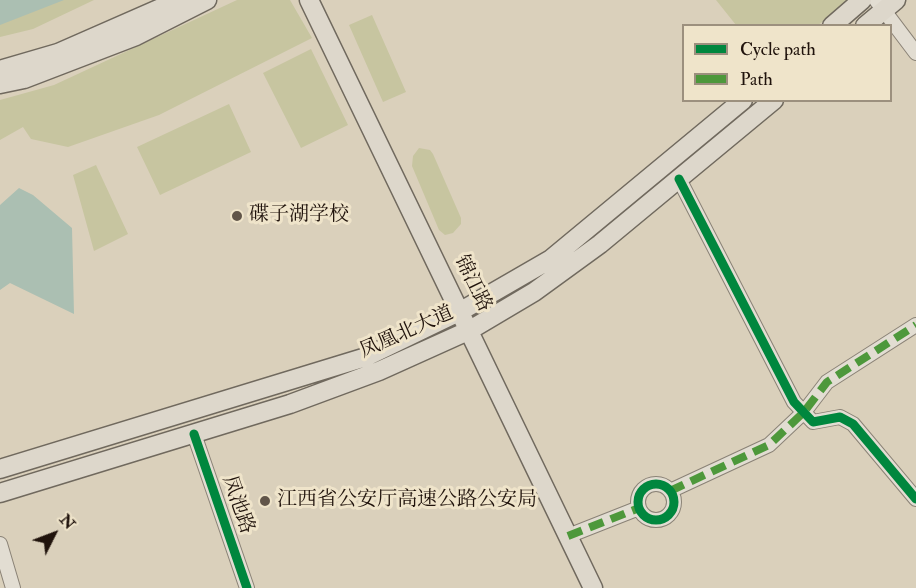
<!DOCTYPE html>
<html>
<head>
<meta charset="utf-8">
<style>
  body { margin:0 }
  #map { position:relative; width:916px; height:588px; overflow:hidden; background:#dad0bb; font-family:"IM FELL Double Pica",serif }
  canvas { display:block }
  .legend { position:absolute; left:682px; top:24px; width:210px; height:78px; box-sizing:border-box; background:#efe4ca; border:2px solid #9c907e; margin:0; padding:8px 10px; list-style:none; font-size:18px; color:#20130c }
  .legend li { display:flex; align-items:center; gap:12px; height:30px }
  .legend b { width:30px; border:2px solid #9c907e }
  .north { position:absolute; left:24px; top:504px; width:60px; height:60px; -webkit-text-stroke:4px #efe4ca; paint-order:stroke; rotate:48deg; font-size:16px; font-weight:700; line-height:24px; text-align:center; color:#20130c }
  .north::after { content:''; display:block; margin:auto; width:21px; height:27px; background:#20130c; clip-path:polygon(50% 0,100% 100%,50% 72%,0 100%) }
</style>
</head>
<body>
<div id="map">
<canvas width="916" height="588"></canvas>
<ul class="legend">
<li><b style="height:8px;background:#00873e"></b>Cycle path</li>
<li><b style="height:8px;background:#4d983b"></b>Path</li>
</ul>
<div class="north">N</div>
</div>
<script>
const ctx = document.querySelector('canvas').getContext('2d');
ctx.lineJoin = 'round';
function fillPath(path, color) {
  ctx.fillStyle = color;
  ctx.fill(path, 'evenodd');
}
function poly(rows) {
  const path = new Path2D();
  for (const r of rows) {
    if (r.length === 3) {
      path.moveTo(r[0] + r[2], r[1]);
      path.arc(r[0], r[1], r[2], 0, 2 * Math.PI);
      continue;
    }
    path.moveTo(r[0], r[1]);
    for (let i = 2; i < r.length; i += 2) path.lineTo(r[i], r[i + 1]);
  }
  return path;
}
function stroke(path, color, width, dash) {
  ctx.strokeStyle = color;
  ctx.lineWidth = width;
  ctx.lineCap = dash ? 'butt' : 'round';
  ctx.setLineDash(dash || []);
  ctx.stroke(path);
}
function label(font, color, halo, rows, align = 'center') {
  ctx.font = font + ' "IM FELL Double Pica","Noto Serif SC",serif';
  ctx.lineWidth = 6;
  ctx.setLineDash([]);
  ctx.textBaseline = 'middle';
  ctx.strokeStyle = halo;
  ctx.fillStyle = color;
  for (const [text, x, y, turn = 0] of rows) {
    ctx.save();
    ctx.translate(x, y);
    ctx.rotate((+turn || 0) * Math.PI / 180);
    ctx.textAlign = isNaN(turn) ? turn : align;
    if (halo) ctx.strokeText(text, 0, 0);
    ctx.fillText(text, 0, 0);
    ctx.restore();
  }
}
const green = poly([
  [0,0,94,0,33,29,0,37],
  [237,0,290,0,312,38,159,115,68,147,31,139,23,127,0,140,0,100,54,85],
  [716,0,850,0,817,26,736,25],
  [372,15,406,92,383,102,349,25],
  [311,49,348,125,301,148,263,73],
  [229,104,251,152,160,195,137,147],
  [419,148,430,150,433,154,461,218,461,224,453,233,445,235,439,230,412,166,413,156],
  [96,165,128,234,94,251,73,175]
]);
const water = poly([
  [0,0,64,0,0,25],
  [19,188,33,195,72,228,74,314,10,283,0,290,0,205]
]);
const minor = poly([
  [876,0,916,53],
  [679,179,794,402,813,422,840,417,853,424,916,499],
  [194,434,247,588],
  [656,502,18],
  [670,491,769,445,804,412,827,382,916,325],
  [568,536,639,508],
  [0,544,13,588]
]);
const major = poly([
  [309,0,593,588],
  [832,26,862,0],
  [865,26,896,0],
  [0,70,58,53,179,0],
  [0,84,24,79,136,36,207,0],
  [0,469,366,357,461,311,551,259,743,100],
  [0,493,290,404,379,371,470,330,534,292,600,244,774,100]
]);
const quiet = poly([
  [670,491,769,445,804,412,827,382,916,325],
  [568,536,639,508]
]);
const cycleway = poly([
  [679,179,794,402,813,422,840,417,853,424,916,499],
  [194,434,247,588],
  [656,502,18]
]);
const markers = [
  [237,216,6,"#615549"],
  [265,501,6,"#615549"]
];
const poiNames = [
  ["碟子湖学校",249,216],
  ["江西省公安厅高速公路公安局",277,501]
];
const streetNames = [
  ["锦江路",472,284,64],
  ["凤凰北大道",407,333,-24],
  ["凤池路",237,505,71]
];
fillPath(green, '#c7c5a0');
fillPath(water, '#abbfb2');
stroke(minor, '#8a8276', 16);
stroke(major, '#70695e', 21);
stroke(minor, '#e2ddd2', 14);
stroke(major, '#ddd7cb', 18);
stroke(quiet, '#4d983b', 8, [15, 8]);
stroke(cycleway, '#00873e', 9);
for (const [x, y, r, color] of markers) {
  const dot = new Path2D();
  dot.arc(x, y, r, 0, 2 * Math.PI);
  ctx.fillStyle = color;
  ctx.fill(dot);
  stroke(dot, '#efe4ca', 2);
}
label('20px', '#20130c', '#efe4ca', poiNames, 'left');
label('20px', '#20130c', '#efe4ca', streetNames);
</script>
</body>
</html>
